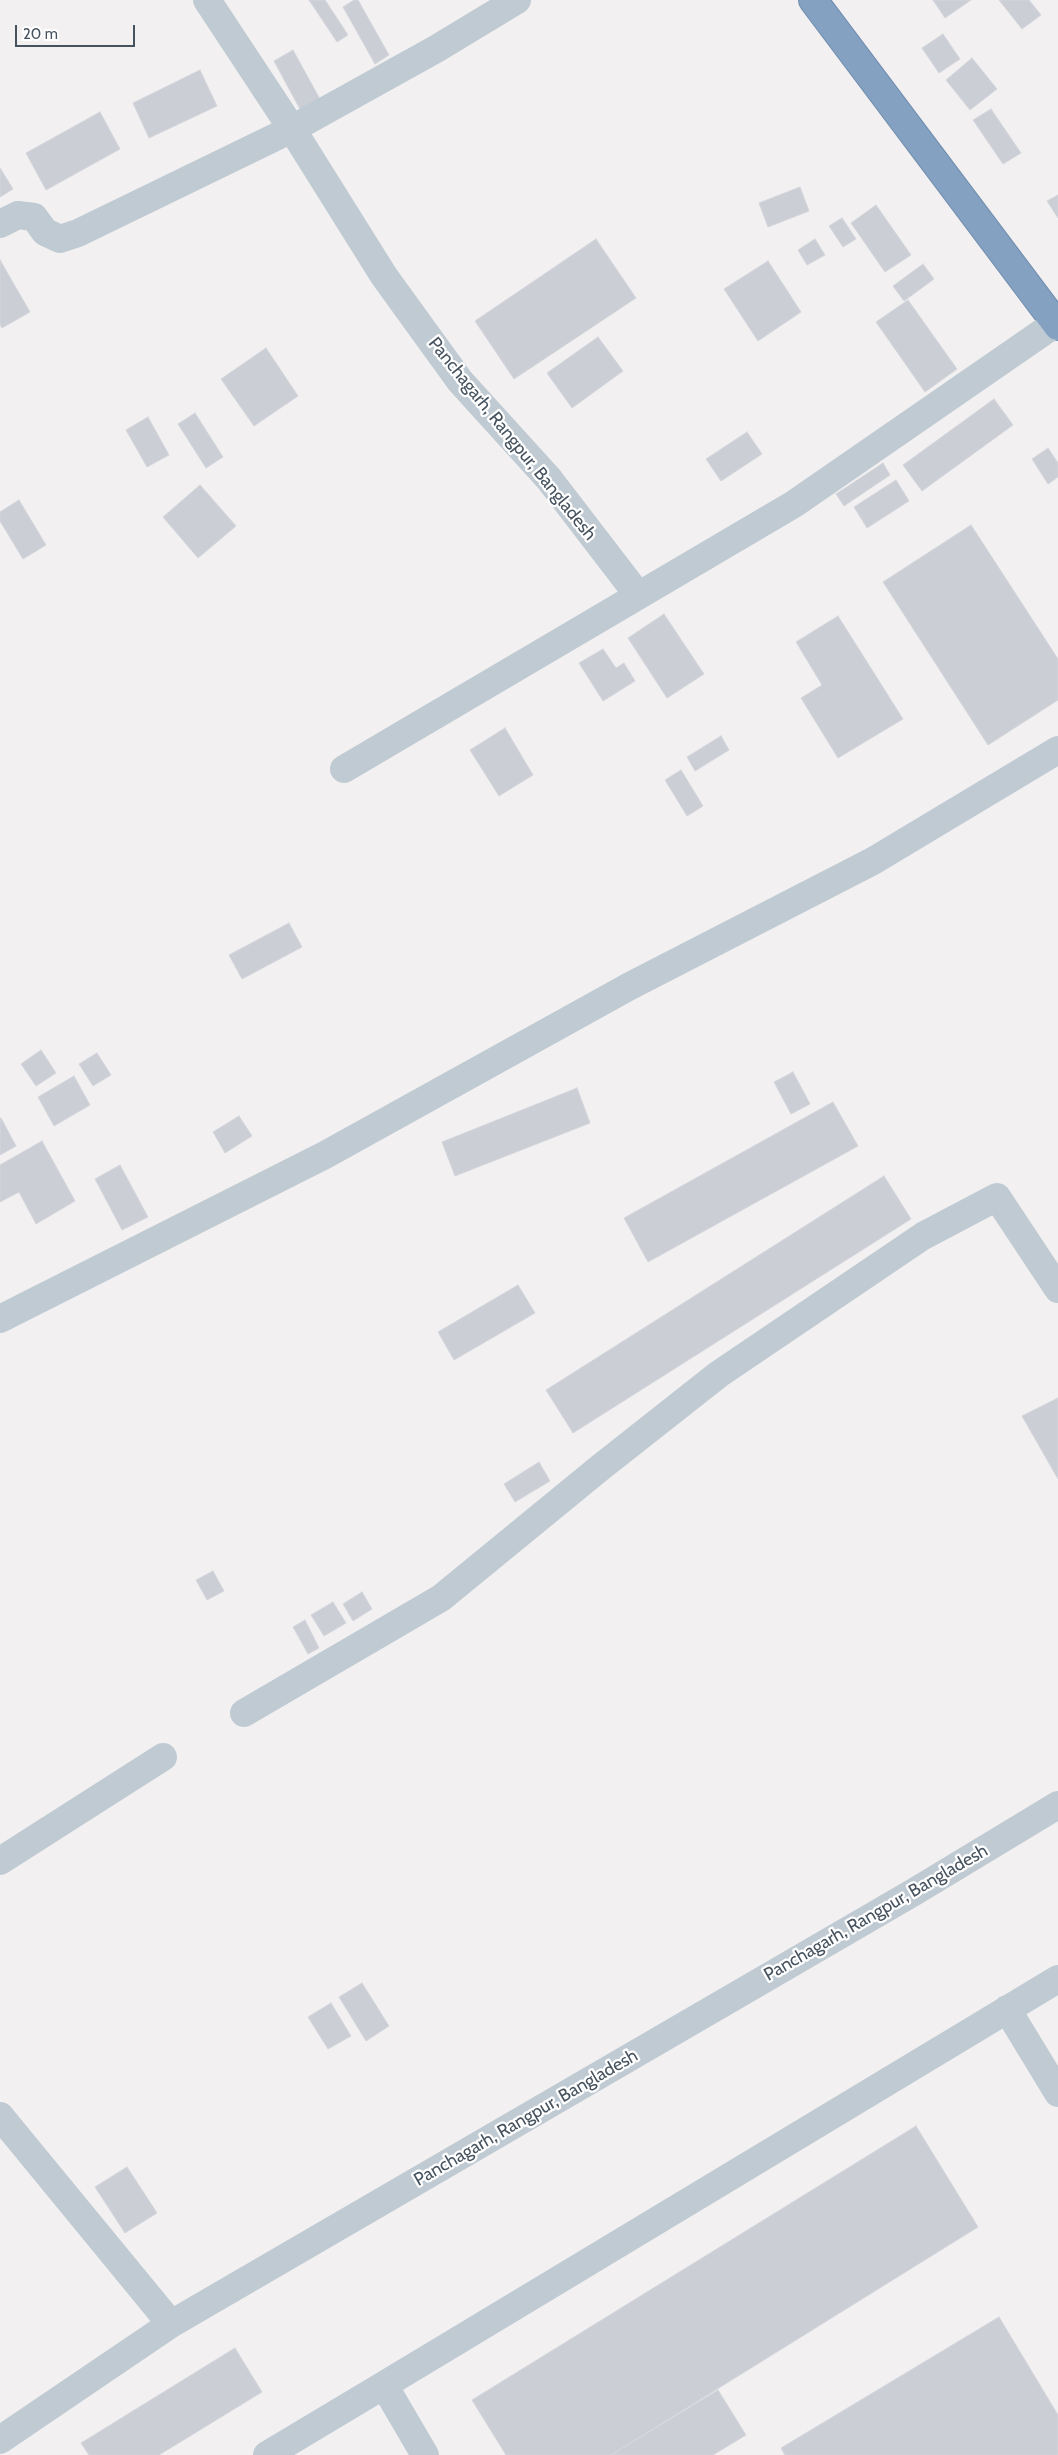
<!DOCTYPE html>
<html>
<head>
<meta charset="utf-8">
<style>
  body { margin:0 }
  #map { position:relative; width:1058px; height:2455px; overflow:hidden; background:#f2f0f0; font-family:Cabin,sans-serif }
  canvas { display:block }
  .scale { position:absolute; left:15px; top:25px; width:120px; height:22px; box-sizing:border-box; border:2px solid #46535f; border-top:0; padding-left:6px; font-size:15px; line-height:18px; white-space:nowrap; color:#46535f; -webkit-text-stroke:4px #fff; paint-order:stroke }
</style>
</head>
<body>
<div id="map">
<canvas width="1058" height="2455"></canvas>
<div class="scale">20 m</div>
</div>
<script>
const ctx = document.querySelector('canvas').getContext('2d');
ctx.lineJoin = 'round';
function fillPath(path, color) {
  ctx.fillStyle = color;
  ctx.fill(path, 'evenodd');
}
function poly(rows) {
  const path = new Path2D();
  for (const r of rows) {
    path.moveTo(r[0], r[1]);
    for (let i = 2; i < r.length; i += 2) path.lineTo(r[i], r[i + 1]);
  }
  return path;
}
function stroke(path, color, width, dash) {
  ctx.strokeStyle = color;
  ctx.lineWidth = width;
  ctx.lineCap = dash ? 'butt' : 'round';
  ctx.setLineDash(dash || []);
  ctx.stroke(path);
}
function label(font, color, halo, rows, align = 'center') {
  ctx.font = font + ' Cabin,sans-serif';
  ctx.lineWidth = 4.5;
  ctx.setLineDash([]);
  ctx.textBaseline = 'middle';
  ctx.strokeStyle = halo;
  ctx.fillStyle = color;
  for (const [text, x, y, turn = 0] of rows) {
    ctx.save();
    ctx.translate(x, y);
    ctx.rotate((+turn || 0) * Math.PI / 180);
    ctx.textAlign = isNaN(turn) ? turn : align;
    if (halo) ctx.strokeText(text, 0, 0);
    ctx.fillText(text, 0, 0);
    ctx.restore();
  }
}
const building = poly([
  [309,0,325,0,348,35,337,42,309,0],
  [354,0,358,0,389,55,375,64,343,7,354,0],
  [933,0,971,0,945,18,933,0],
  [999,0,1029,0,1041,15,1022,29,999,0],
  [943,34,960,59,939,73,922,48,943,34],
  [293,50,321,101,301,111,274,61,293,50],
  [972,58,997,89,970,110,946,80,972,58],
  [200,70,217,106,149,138,133,103,200,70],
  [991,109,1021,153,1003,164,973,120,991,109],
  [100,112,120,149,46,190,26,153,100,112],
  [0,168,13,189,0,197,0,168],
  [800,187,809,211,768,227,759,203,800,187],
  [1058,195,1058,218,1047,201,1058,195],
  [876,205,911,255,885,272,851,223,876,205],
  [842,218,856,239,843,247,829,226,842,218],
  [596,239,636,298,514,379,475,321,596,239],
  [815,239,825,255,807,265,798,250,815,239],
  [0,260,30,312,2,328,0,325,0,260],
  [768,261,801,312,758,341,724,289,768,261],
  [923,264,934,279,904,301,893,286,923,264],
  [908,300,957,369,925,392,876,322,908,300],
  [598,337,623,371,572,408,547,373,598,337],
  [266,348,298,396,254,426,221,379,266,348],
  [994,399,1013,425,922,491,903,465,994,399],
  [195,413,223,457,206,468,178,424,195,413],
  [148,417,169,455,147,467,126,430,148,417],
  [747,432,762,454,721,481,706,459,747,432],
  [1048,448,1058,463,1058,477,1048,484,1032,459,1048,448],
  [883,463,890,475,844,506,836,494,883,463],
  [896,480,909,501,867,528,854,507,896,480],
  [200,485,236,526,198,558,163,517,200,485],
  [19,500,46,545,23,559,0,521,0,512,19,500],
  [971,525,1058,659,1058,700,988,745,883,582,971,525],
  [664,614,704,674,667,698,628,638,664,614],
  [838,616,903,719,838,758,801,698,822,685,796,642,838,616],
  [603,649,616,668,624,663,635,681,603,701,579,663,603,649],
  [505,728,533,775,499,796,470,750,505,728],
  [721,736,729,750,695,771,687,757,721,736],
  [681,770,703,806,687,816,665,780,681,770],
  [289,923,302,947,242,979,229,955,289,923],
  [41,1050,56,1073,36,1086,21,1064,41,1050],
  [97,1053,111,1075,93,1086,79,1064,97,1053],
  [793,1072,810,1104,791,1114,774,1082,793,1072],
  [74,1076,90,1105,54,1126,38,1097,74,1076],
  [577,1088,590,1123,455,1176,442,1142,577,1088],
  [833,1102,858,1146,648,1262,624,1218,833,1102],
  [239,1116,252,1136,225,1153,213,1132,239,1116],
  [1,1118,16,1146,0,1155,0,1119,1,1118],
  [42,1141,75,1201,36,1224,19,1192,0,1202,0,1165,42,1141],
  [120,1165,148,1217,122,1230,95,1179,120,1165],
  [884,1176,911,1219,573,1433,546,1390,884,1176],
  [518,1285,535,1313,454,1360,438,1332,518,1285],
  [1058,1398,1058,1479,1022,1416,1058,1398],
  [539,1462,550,1481,515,1502,504,1484,539,1462],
  [213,1571,224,1591,207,1600,196,1580,213,1571],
  [362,1592,372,1609,353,1621,343,1604,362,1592],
  [333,1602,346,1623,324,1636,311,1615,333,1602],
  [305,1620,319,1648,308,1654,293,1627,305,1620],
  [362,1983,389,2026,366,2041,339,1997,362,1983],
  [331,2003,351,2036,328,2049,308,2017,331,2003],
  [916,2126,978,2227,611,2455,506,2455,472,2400,916,2126],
  [127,2167,157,2213,125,2233,95,2187,127,2167],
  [999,2317,1058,2415,1058,2455,785,2455,781,2448,999,2317],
  [235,2348,262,2392,159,2455,89,2455,81,2443,235,2348],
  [718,2390,746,2435,713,2455,611,2455,718,2390]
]);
const minor = poly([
  [207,0,292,129,436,49,517,0],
  [0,224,18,215,34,217,45,232,60,239,78,233,292,129,384,276,460,381,549,479,638,595],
  [344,769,794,504,1056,323],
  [0,1319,325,1155,630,986,873,861,1058,750],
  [244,1713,441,1598,601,1467,719,1374,923,1236,997,1197,1058,1289],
  [0,1861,163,1757],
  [1007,2009,1058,2093],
  [0,2116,171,2324],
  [384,2385,1058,1979],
  [0,2440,171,2324,914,1892,1058,1805],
  [267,2455,384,2385,425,2455]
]);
const highway = poly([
  [813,0,1058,326]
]);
const streetNames = [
  ["Panchagarh, Rangpur, Bangladesh",512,439,51],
  ["Panchagarh, Rangpur, Bangladesh",876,1913,-30],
  ["Panchagarh, Rangpur, Bangladesh",526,2118,-30]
];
fillPath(building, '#cbcfd5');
stroke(building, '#d3d6dc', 1);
stroke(highway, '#6f8cae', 30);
stroke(minor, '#bfcad3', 28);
stroke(highway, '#84a1c2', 28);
label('18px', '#46535f', '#fff', streetNames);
</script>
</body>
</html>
